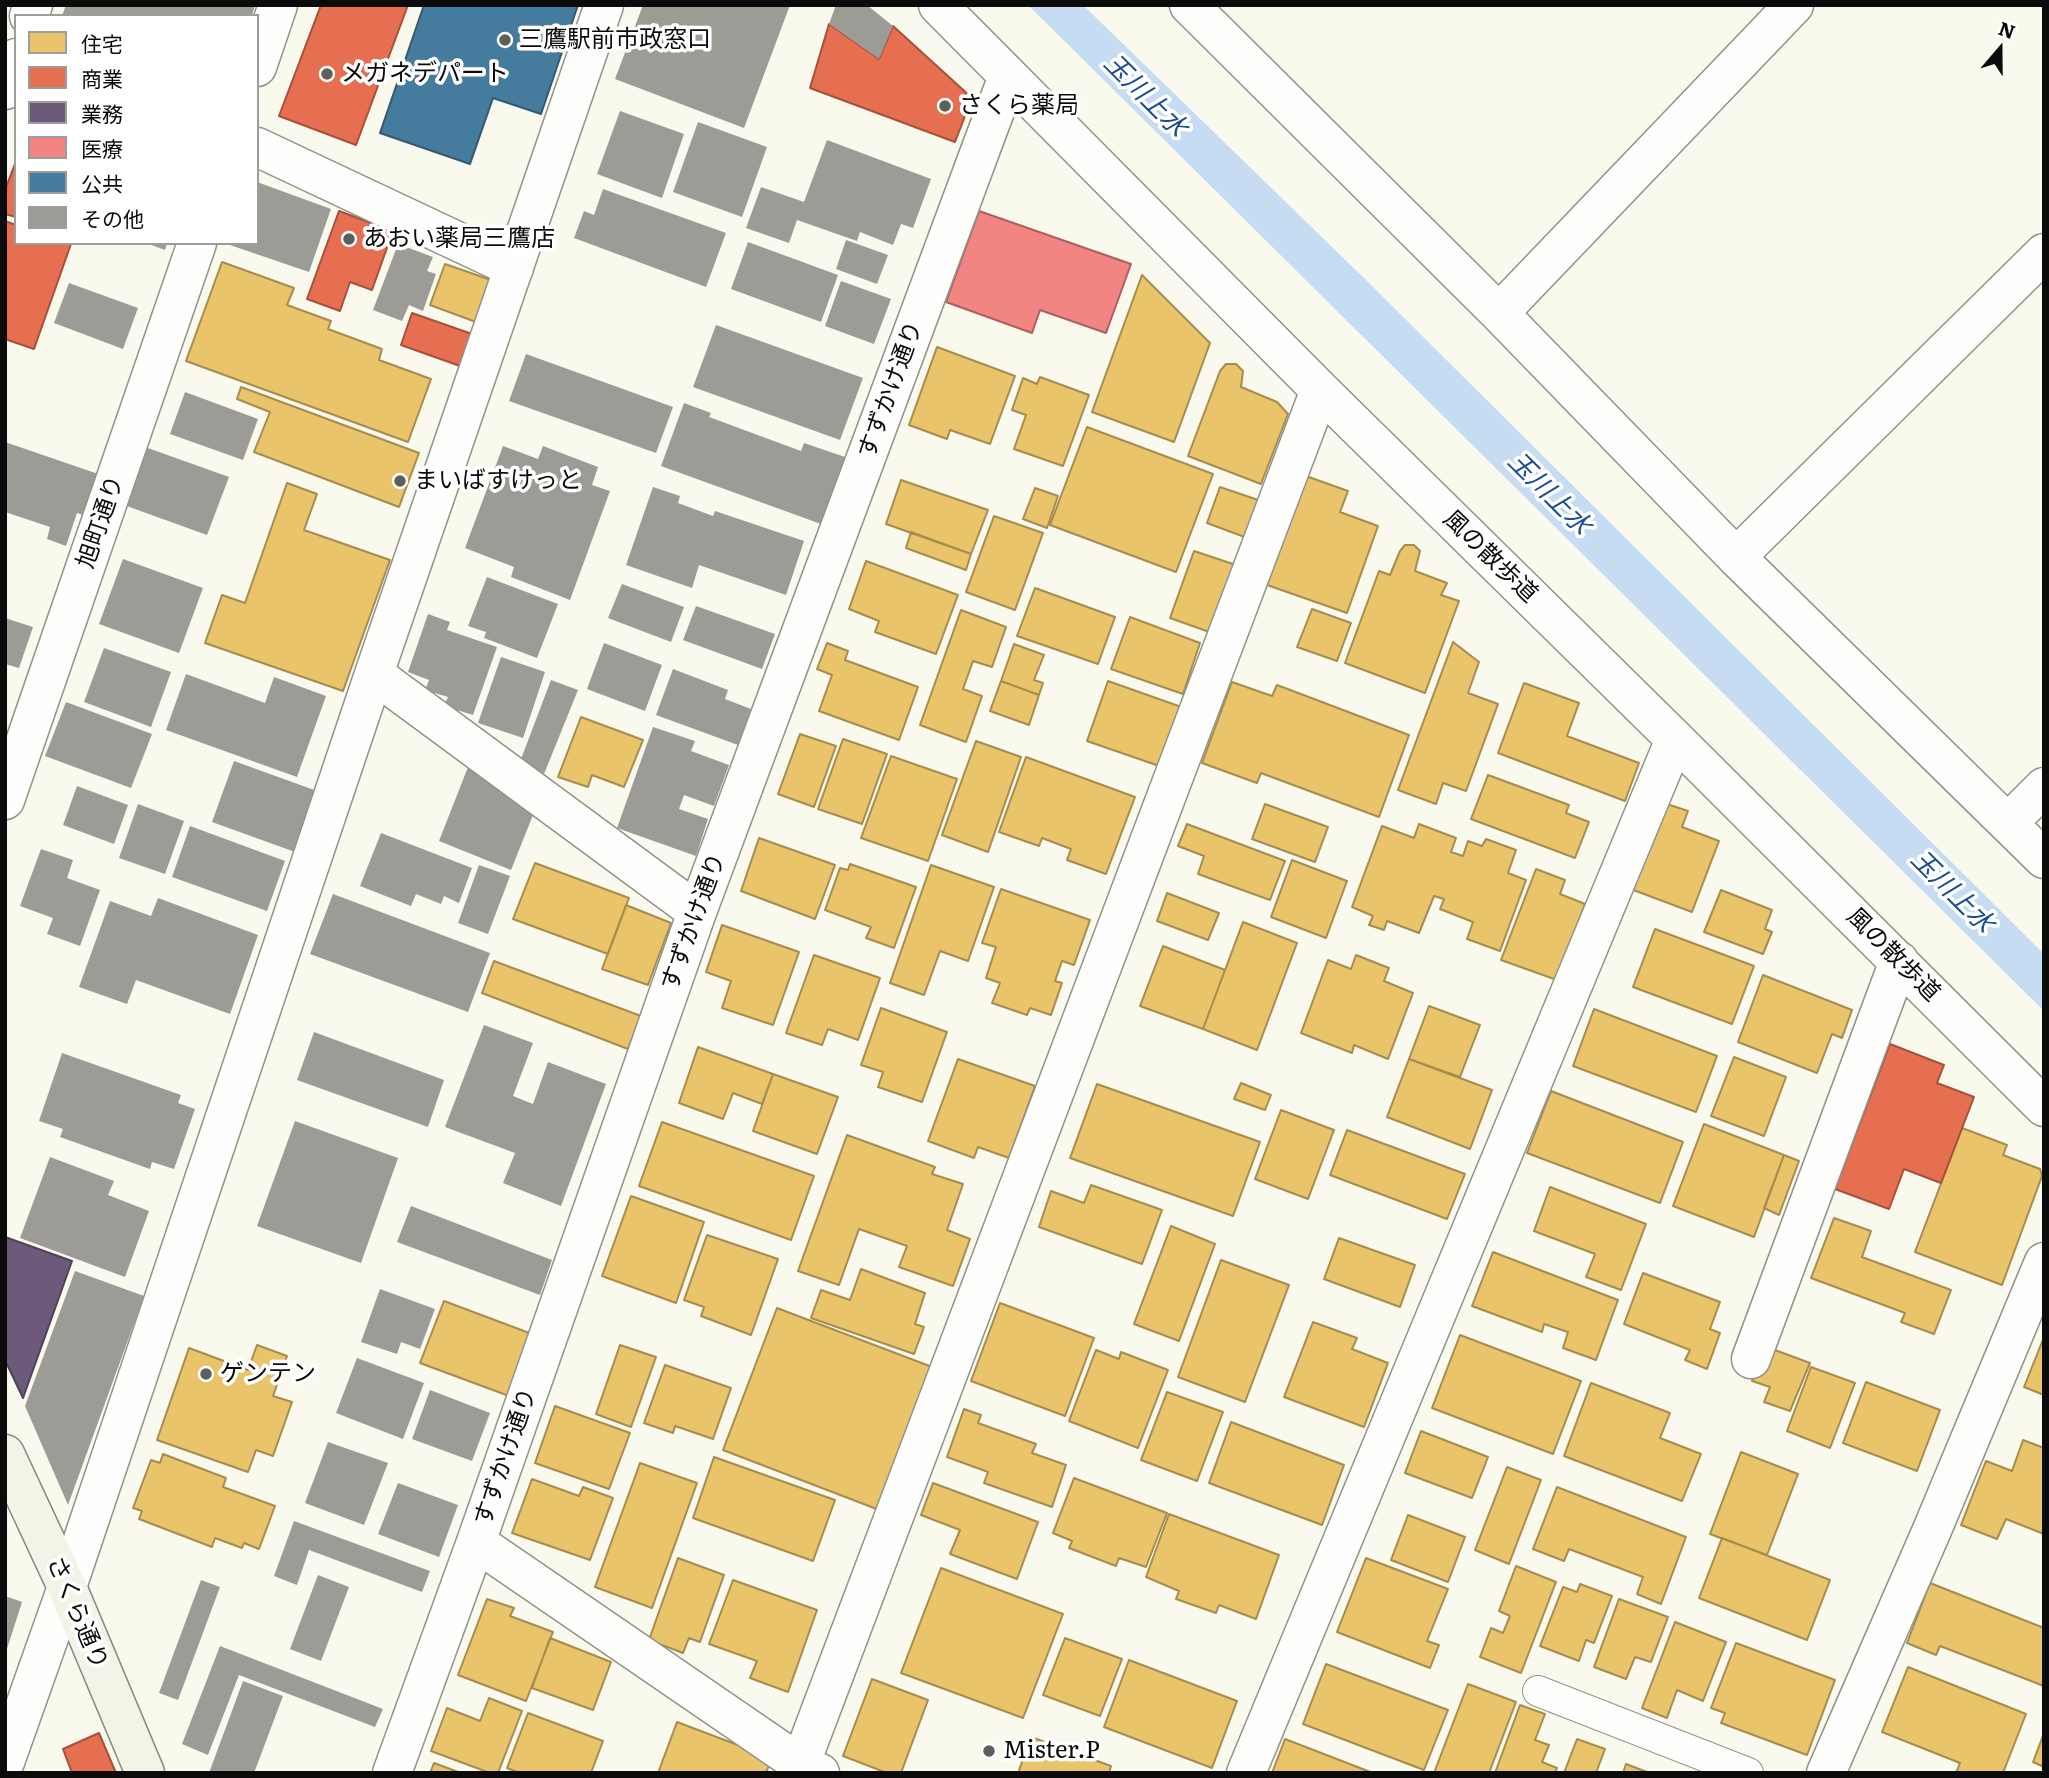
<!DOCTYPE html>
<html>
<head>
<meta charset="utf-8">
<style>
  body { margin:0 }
  #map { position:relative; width:2049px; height:1778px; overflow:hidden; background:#f9f9ee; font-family:Literata,"Noto Sans JP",serif }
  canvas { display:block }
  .frame { position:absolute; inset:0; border:7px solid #0b0b0b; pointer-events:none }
  .legend { position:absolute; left:14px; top:14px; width:245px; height:231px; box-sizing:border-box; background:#fff; border:2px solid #9d9d9d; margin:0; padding:9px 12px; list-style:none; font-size:21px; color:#0b0b0b }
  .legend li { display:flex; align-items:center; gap:14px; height:35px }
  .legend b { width:35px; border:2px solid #9d9d9d }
  .north { position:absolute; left:1965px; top:14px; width:70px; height:70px; -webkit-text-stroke:5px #fff; paint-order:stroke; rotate:20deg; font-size:19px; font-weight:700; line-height:28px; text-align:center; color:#0b0b0b }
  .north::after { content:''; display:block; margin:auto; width:24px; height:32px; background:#0b0b0b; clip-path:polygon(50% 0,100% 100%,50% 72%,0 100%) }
</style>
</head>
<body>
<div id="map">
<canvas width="2049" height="1778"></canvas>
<div class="frame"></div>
<ul class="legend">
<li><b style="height:19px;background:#e9c46a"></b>住宅</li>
<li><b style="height:19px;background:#e76f51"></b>商業</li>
<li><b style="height:19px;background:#6d597a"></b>業務</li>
<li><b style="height:19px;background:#f28482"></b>医療</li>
<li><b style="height:19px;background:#457b9d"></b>公共</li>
<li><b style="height:19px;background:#9c9b95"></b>その他</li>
</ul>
<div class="north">N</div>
</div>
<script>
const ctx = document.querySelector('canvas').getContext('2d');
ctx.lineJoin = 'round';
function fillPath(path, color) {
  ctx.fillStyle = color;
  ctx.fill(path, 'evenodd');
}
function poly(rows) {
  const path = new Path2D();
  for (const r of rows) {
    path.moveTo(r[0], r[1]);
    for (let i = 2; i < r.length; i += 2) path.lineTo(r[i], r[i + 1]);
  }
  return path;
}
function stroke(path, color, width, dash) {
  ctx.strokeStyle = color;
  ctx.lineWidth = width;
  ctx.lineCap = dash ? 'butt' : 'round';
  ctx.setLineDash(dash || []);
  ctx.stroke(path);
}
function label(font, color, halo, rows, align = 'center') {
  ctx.font = font + ' Literata,"Noto Sans JP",serif';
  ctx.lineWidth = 7;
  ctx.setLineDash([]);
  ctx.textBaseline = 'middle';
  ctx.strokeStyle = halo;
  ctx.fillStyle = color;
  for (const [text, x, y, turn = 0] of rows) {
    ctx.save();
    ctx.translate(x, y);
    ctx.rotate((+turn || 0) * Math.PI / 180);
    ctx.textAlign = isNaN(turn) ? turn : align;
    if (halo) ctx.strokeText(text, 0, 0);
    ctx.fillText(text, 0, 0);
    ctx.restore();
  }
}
const water = poly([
  [1028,5,1083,5,1366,280,2044,954,2044,1011]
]);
const homes = poly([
  [222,262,294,288,287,305,331,321,328,329,382,349,379,360,431,379,408,442,186,361,222,262],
  [445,264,491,280,476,322,430,305,445,264],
  [1142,275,1210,343,1174,442,1092,412,1142,275],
  [937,347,1015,376,990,444,950,430,947,439,909,425,937,347],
  [1226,364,1236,364,1243,371,1241,387,1277,402,1288,414,1261,484,1188,456,1220,371,1226,364],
  [1040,377,1089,395,1063,466,1014,449,1026,415,1012,410,1023,378,1037,384,1040,377],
  [241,387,419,453,399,507,254,452,270,412,237,399,241,387],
  [1087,427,1213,474,1176,572,1050,525,1087,427],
  [1306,476,1348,491,1340,512,1378,526,1347,613,1267,585,1306,476],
  [901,480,988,510,971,554,886,524,901,480],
  [287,483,317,494,304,530,390,560,343,691,205,643,222,595,245,603,287,483],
  [1220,487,1264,502,1250,539,1207,523,1220,487],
  [1035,488,1058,496,1047,528,1023,519,1035,488],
  [994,516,1043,533,1015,610,966,592,994,516],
  [911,532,971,554,966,570,906,548,911,532],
  [1405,545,1414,545,1420,551,1415,571,1447,583,1441,595,1459,601,1425,693,1345,663,1379,571,1390,575,1400,551,1405,545],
  [1194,551,1239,566,1215,634,1170,618,1194,551],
  [866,561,958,595,936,654,875,632,879,621,849,609,866,561],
  [1035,588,1115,617,1098,664,1017,636,1035,588],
  [1312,609,1351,623,1337,661,1297,647,1312,609],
  [961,610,1006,627,992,667,973,661,963,689,982,696,966,742,920,725,961,610],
  [1130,617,1200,643,1183,694,1111,669,1130,617],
  [1453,642,1479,662,1468,693,1498,704,1466,791,1443,783,1436,804,1398,790,1453,642],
  [827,643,848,651,845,660,918,687,899,740,819,711,832,675,817,669,827,643],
  [1014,644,1044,655,1034,680,1043,683,1039,695,1001,681,1014,644],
  [1001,681,1039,695,1029,725,990,711,1001,681],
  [1108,681,1187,709,1165,768,1087,741,1108,681],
  [1232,682,1272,696,1277,685,1409,735,1379,817,1261,773,1257,783,1202,763,1232,682],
  [1524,683,1579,703,1567,736,1639,763,1625,801,1498,753,1524,683],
  [581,717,643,740,624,787,592,775,588,787,558,777,581,717],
  [800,734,836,746,814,807,778,794,800,734],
  [843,739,887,754,862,824,818,809,843,739],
  [976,741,1021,757,988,852,942,835,976,741],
  [891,756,957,779,928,861,861,838,891,756],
  [1026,757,1135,797,1106,874,1067,860,1071,849,1042,838,1039,846,999,832,1026,757],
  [1488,775,1569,805,1566,813,1589,822,1575,858,1471,819,1488,775],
  [1661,802,1688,811,1682,827,1719,841,1692,912,1628,888,1661,802],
  [1265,804,1328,827,1315,862,1252,839,1265,804],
  [1187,824,1285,861,1270,900,1198,874,1204,856,1178,846,1187,824],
  [1419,824,1456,838,1451,852,1463,856,1468,841,1482,846,1486,839,1516,850,1508,873,1526,880,1500,951,1467,939,1473,922,1440,909,1444,899,1434,896,1419,933,1387,921,1384,930,1369,925,1373,916,1352,907,1382,826,1414,838,1419,824],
  [759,838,835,865,815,919,741,891,759,838],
  [1292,860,1347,881,1326,938,1271,917,1292,860],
  [535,863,629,898,608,954,513,919,535,863],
  [850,864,916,887,894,948,866,938,871,927,825,910,840,868,848,870,850,864],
  [931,865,994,887,968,961,940,951,924,995,890,983,931,865],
  [1536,869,1565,880,1560,894,1585,904,1557,980,1501,960,1536,869],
  [1001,889,1090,920,1074,965,1062,961,1055,981,1062,983,1051,1015,1030,1008,1027,1015,992,1003,1000,983,986,978,996,947,982,943,1001,889],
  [1721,890,1772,910,1765,929,1772,932,1763,954,1704,932,1721,890],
  [1167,893,1219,913,1208,940,1157,921,1167,893],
  [626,905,671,923,648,985,602,969,626,905],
  [1243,922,1297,943,1257,1050,1203,1029,1243,922],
  [722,925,799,952,773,1025,722,1008,731,981,706,972,722,925],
  [1655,929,1754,966,1732,1024,1633,987,1655,929],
  [1163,946,1225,970,1203,1029,1140,1006,1163,946],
  [814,955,880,978,858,1040,828,1029,822,1045,786,1033,814,955],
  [1356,955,1389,968,1384,981,1413,993,1388,1059,1354,1045,1352,1053,1301,1033,1328,960,1351,969,1356,955],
  [494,961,641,1016,628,1049,482,993,494,961],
  [1763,975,1852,1010,1842,1038,1832,1034,1817,1073,1738,1042,1763,975],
  [1429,1006,1480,1025,1460,1077,1409,1059,1429,1006],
  [881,1008,947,1032,922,1102,878,1087,883,1072,861,1065,881,1008],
  [1594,1009,1717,1056,1696,1112,1573,1066,1594,1009],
  [698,1047,773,1074,762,1104,733,1093,723,1119,679,1103,698,1047],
  [1734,1057,1786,1077,1764,1136,1711,1116,1734,1057],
  [958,1059,1035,1086,1009,1158,978,1147,974,1158,928,1141,958,1059],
  [1409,1059,1492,1090,1470,1149,1387,1117,1409,1059],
  [773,1074,838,1097,817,1154,753,1131,773,1074],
  [1241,1083,1271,1095,1265,1110,1234,1099,1241,1083],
  [1097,1084,1260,1142,1233,1216,1070,1158,1097,1084],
  [1551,1091,1683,1142,1660,1203,1527,1153,1551,1091],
  [1281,1110,1334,1130,1308,1199,1255,1179,1281,1110],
  [662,1122,814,1176,791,1240,639,1186,662,1122],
  [1704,1124,1784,1155,1754,1237,1673,1206,1704,1124],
  [1962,1128,2007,1145,2003,1155,2040,1169,2042,1176,2002,1285,1915,1252,1962,1128],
  [1347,1130,1465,1174,1447,1219,1330,1175,1347,1130],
  [847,1135,935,1167,932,1174,963,1184,947,1230,970,1239,953,1286,899,1267,907,1246,859,1229,839,1285,798,1271,847,1135],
  [1784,1155,1799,1161,1779,1215,1764,1208,1784,1155],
  [1091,1185,1162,1210,1142,1264,1039,1227,1051,1191,1084,1203,1091,1185],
  [1550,1187,1646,1224,1621,1290,1586,1277,1595,1254,1534,1231,1550,1187],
  [631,1196,704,1222,676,1303,602,1276,631,1196],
  [1834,1218,1871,1231,1862,1257,1951,1290,1934,1334,1901,1322,1905,1313,1811,1278,1834,1218],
  [1171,1226,1215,1244,1179,1341,1134,1324,1171,1226],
  [707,1235,778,1259,751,1335,701,1316,704,1307,684,1300,707,1235],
  [1339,1238,1415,1265,1400,1307,1324,1279,1339,1238],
  [1493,1252,1618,1300,1596,1360,1563,1348,1568,1332,1544,1324,1542,1332,1472,1306,1493,1252],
  [1221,1260,1289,1285,1245,1402,1178,1377,1221,1260],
  [861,1269,925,1293,915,1324,924,1327,914,1354,811,1318,821,1290,850,1300,861,1269],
  [1643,1273,1720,1302,1710,1329,1720,1333,1707,1369,1685,1360,1690,1350,1624,1324,1643,1273],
  [444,1301,532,1334,509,1396,420,1363,444,1301],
  [1000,1303,1094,1338,1065,1416,971,1381,1000,1303],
  [777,1308,940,1370,887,1513,723,1450,777,1308],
  [1313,1322,1357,1338,1352,1349,1388,1363,1364,1427,1284,1397,1313,1322],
  [1460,1335,1581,1381,1553,1454,1432,1408,1460,1335],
  [2044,1337,2044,1395,2024,1387,2044,1337],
  [257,1345,287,1356,273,1396,292,1402,273,1456,256,1450,248,1472,157,1440,189,1348,248,1370,257,1345],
  [620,1345,656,1357,631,1427,596,1414,620,1345],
  [1764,1346,1810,1363,1790,1411,1764,1402,1770,1387,1752,1381,1764,1346],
  [1096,1350,1119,1359,1121,1352,1168,1370,1138,1448,1069,1421,1096,1350],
  [665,1365,731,1388,713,1439,675,1426,673,1433,644,1423,665,1365],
  [1811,1367,1855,1383,1830,1448,1787,1431,1811,1367],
  [1866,1382,1940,1410,1917,1471,1843,1443,1866,1382],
  [1591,1383,1670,1413,1660,1438,1701,1454,1682,1501,1564,1456,1591,1383],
  [1167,1392,1223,1412,1197,1481,1141,1460,1167,1392],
  [555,1406,630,1433,609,1489,535,1463,555,1406],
  [964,1409,981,1415,978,1423,1036,1444,1032,1453,1066,1465,1052,1507,984,1483,988,1472,947,1457,964,1409],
  [1231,1422,1344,1465,1322,1525,1209,1483,1231,1422],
  [1421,1431,1488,1457,1472,1498,1405,1473,1421,1431],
  [2023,1440,2044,1448,2044,1534,2006,1519,1997,1539,1961,1525,1986,1461,2012,1471,2023,1440],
  [1741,1452,1798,1474,1767,1555,1710,1534,1741,1452],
  [163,1454,226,1478,223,1487,275,1506,259,1549,244,1543,242,1548,215,1538,212,1547,139,1519,142,1511,133,1508,151,1460,160,1463,163,1454],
  [714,1457,835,1500,813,1561,693,1518,714,1457],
  [640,1463,697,1483,652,1608,595,1587,640,1463],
  [1507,1467,1541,1480,1509,1564,1475,1550,1507,1467],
  [1074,1478,1167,1513,1146,1567,1119,1558,1116,1566,1069,1548,1072,1541,1053,1533,1074,1478],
  [532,1479,579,1496,583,1487,613,1498,590,1560,512,1533,532,1479],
  [933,1483,1038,1522,1017,1579,950,1554,960,1530,921,1515,933,1483],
  [1557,1487,1686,1537,1661,1604,1637,1594,1643,1577,1569,1549,1564,1561,1533,1549,1557,1487],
  [1169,1514,1279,1555,1256,1619,1219,1605,1216,1613,1176,1599,1179,1591,1146,1577,1169,1514],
  [1408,1515,1465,1537,1448,1582,1391,1560,1408,1515],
  [1722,1538,1830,1580,1807,1640,1699,1598,1722,1538],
  [678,1558,724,1575,700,1642,689,1638,683,1653,649,1640,678,1558],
  [1366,1558,1448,1589,1427,1641,1439,1645,1430,1668,1337,1632,1366,1558],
  [1516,1566,1556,1582,1521,1673,1480,1657,1491,1628,1503,1633,1510,1616,1499,1611,1516,1566],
  [941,1568,1063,1614,1023,1718,901,1673,941,1568],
  [733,1580,817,1610,788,1692,750,1678,757,1661,709,1644,733,1580],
  [1930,1583,2044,1628,2044,1686,1940,1646,1936,1655,1907,1643,1930,1583],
  [1580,1584,1612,1596,1594,1643,1586,1640,1579,1661,1540,1646,1563,1587,1577,1592,1580,1584],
  [487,1599,514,1608,510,1616,553,1632,526,1701,458,1675,487,1599],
  [1619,1599,1668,1617,1651,1662,1635,1657,1626,1679,1594,1667,1619,1599],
  [1675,1622,1726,1642,1703,1701,1677,1690,1667,1718,1642,1708,1675,1622],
  [550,1638,611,1662,593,1710,532,1688,550,1638],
  [1065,1638,1122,1659,1100,1716,1043,1695,1065,1638],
  [1736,1643,1835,1680,1807,1755,1721,1723,1725,1713,1711,1708,1736,1643],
  [1129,1660,1237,1701,1212,1768,1104,1727,1129,1660],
  [1326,1664,1448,1710,1424,1770,1303,1724,1326,1664],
  [1908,1667,2026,1714,2003,1773,1956,1773,1960,1763,1882,1732,1908,1667],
  [872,1679,928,1700,901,1773,887,1773,843,1756,872,1679],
  [1468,1684,1516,1702,1489,1773,1434,1773,1468,1684],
  [489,1698,522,1711,498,1773,490,1773,431,1751,447,1708,480,1721,489,1698],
  [1520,1705,1545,1714,1535,1740,1549,1745,1542,1762,1557,1768,1555,1773,1495,1773,1520,1705],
  [528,1713,603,1741,591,1773,520,1773,507,1768,528,1713],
  [677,1722,772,1758,766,1773,658,1773,677,1722],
  [2044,1733,2044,1767,2033,1762,2044,1733],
  [1031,1737,1111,1766,1109,1773,1018,1773,1031,1737],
  [1285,1739,1373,1773,1272,1773,1285,1739],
  [1577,1739,1605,1749,1596,1773,1564,1773,1577,1739],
  [434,1763,461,1773,430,1773,434,1763],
  [1626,1764,1647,1772,1647,1773,1623,1773,1626,1764]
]);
const shops = poly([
  [321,5,408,5,356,145,279,116,321,5],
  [829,24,879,59,893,26,972,98,955,142,810,88,829,24],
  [16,161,16,217,5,214,5,190,16,161],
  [339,211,393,231,372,290,350,282,340,311,307,299,339,211],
  [5,221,16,225,16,243,71,244,34,349,5,339,5,221],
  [412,313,472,334,460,366,401,345,412,313],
  [1890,1044,1944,1065,1937,1083,1974,1097,1941,1183,1904,1169,1889,1209,1835,1189,1890,1044],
  [99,1733,116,1773,72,1773,63,1749,99,1733]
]);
const offices = poly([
  [5,1237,72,1261,23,1398,5,1360,5,1237]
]);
const health = poly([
  [979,211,1131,264,1106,333,1040,310,1032,333,946,302,979,211]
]);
const public = poly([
  [424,5,578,5,541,114,493,98,470,164,380,133,424,5]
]);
const building = poly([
  [66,5,255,5,252,16,62,16],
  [643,5,790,5,744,128,615,79],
  [836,5,867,5,893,26,879,59,829,24],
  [620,111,684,134,662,198,597,174],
  [698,122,767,147,742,217,673,192],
  [827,140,931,179,913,228,901,224,893,245,860,232,857,241,797,220,789,243,746,228,761,187,804,202],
  [257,182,331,209,309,272,227,244,257,243],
  [603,189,726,233,706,287,574,238,584,211,594,215],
  [846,240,888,255,877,284,836,269],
  [748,242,838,275,821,322,731,289],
  [146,243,167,243,165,250],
  [398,244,433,257,427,271,436,274,423,311,409,305,402,321,373,310],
  [841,281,891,299,874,344,825,326],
  [69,283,138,308,123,349,54,323],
  [716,325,863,378,840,440,693,387],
  [526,354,673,407,656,453,509,401],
  [185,392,258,419,243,460,170,434],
  [684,403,711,413,709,417,801,451,804,443,845,457,821,524,661,466],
  [5,442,107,477,93,518,77,513,66,546,47,539,50,527,5,512],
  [503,446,538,459,543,446,598,467,592,485,610,491,570,600,511,577,514,567,465,548],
  [145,447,229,477,207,535,124,505],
  [653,487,680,496,678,503,713,516,715,511,804,541,786,595,699,565,692,588,626,565],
  [123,559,203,588,179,653,99,624],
  [487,577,558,604,537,658,484,638,486,632,468,626],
  [622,584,684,607,671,642,608,618],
  [696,606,775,634,762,669,683,640],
  [428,614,450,622,447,630,497,647,473,715,444,706,448,697,425,690,429,680,408,672],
  [5,618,33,627,19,668,5,664],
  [604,643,662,665,645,711,587,689],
  [104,648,171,672,151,727,84,702],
  [501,657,545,672,523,738,478,723],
  [673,669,728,690,725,699,751,709,738,745,656,715],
  [186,674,265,703,274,677,326,696,297,777,166,730],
  [551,680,578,690,544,774,521,759],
  [66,702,152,734,131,788,45,756],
  [653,727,695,741,691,751,729,765,714,806,684,795,679,809,708,819,696,856,617,828],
  [234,761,317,791,295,852,212,822],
  [468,767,500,780,496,789,537,805,511,870,439,841],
  [77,786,128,805,114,844,63,825],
  [138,804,184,821,165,874,119,858],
  [190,826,285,861,267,911,172,877],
  [381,833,472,868,459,903,444,896,441,904,416,894,411,906,360,886],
  [41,849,73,860,67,878,100,890,80,946,47,934,53,918,20,906],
  [479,865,510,876,488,934,458,923],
  [333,894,490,953,468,1012,310,954],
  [158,898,258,935,230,1014,136,980,127,1004,79,987,110,901,151,916],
  [484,1025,533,1043,513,1096,533,1104,548,1062,606,1084,561,1206,503,1183,515,1153,445,1127],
  [314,1032,444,1080,428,1127,297,1080],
  [62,1053,181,1095,178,1103,195,1109,174,1169,152,1162,150,1169,60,1137,63,1129,39,1121],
  [295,1121,398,1158,361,1263,257,1226],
  [50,1157,114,1181,108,1195,149,1211,125,1277,20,1238],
  [411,1206,552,1260,540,1295,397,1242],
  [75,1271,144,1296,68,1505,25,1406],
  [380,1289,435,1309,420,1349,401,1342,397,1354,361,1342],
  [357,1358,424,1383,403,1439,336,1413],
  [430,1390,490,1413,472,1461,412,1439],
  [328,1442,388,1463,364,1525,305,1503],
  [398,1483,458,1505,439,1557,378,1534],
  [294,1521,430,1571,422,1592,309,1550,297,1585,274,1576],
  [318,1575,349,1587,321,1661,290,1649],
  [201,1580,220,1587,178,1700,159,1693],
  [5,1596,22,1602,6,1652,5,1652],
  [220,1646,383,1709,375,1727,239,1675,208,1755,182,1744],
  [243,1681,283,1696,254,1773,209,1773]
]);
const lane = poly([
  [1538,1691,1748,1773]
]);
const street = poly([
  [938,5,1320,390,1675,739,2044,1107],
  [1189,5,1499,313,1736,557,2044,859],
  [29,16,33,5],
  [257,67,278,5],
  [5,90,16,58],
  [257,147,514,268],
  [1499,313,1794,5],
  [1736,557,2044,253],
  [374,674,697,912],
  [5,800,197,243],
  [2008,823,2044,787],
  [1751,1359,1899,961],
  [476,1542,800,1764,820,1773],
  [5,1762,67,1587,374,674,604,5],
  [392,1773,476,1542,697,912,1008,76],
  [797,1773,1320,390],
  [1246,1773,1675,739],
  [1826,1773,1932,1530,2044,1262]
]);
const secondary = poly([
  [5,1454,67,1587,145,1773]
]);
const markers = [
  [505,40,7,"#5e5e5a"],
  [327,74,7,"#5e5e5a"],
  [945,106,7,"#5e5e5a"],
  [349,239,7,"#5e5e5a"],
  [400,481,7,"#5e5e5a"],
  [206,1374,7,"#5e5e5a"],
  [989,1751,7,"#5e5e5a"]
];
const poiNames = [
  ["三鷹駅前市政窓口",519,40],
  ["メガネデパート",341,74],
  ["さくら薬局",959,106],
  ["あおい薬局三鷹店",363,239],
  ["まいばすけっと",414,481],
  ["ゲンテン",220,1374],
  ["Mister.P",1003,1751]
];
const streetNames = [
  ["すずかけ通り",891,390,-70],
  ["旭町通り",101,522,-71],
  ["風の散歩道",1490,557,44],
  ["すずかけ通り",694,922,-70],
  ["風の散歩道",1893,955,45],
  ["すずかけ通り",506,1457,-71],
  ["さくら通り",77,1613,67]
];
const waterNames = [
  ["玉川上水",1145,96,45],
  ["玉川上水",1549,494,45],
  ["玉川上水",1952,892,45]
];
fillPath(water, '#c6dcf2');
fillPath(homes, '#e9c46a');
stroke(homes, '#a68c4e', 2);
fillPath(shops, '#e76f51');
stroke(shops, '#a5513c', 2);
fillPath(offices, '#6d597a');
stroke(offices, '#504259', 2);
fillPath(health, '#f28482');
stroke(health, '#ad605e', 2);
fillPath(public, '#457b9d');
stroke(public, '#345971', 2);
fillPath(building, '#9c9b95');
stroke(lane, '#92928d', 32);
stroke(street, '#92928d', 41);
stroke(secondary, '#898984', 41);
stroke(lane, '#fefefc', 30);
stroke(street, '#fefefc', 38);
stroke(secondary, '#f3f4e8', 38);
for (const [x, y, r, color] of markers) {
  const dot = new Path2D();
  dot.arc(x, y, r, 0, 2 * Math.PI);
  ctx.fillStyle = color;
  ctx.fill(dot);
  stroke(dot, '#fff', 2.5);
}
label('24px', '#0b0b0b', '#fff', poiNames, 'left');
label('24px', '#0b0b0b', '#fff', streetNames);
label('italic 26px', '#1a4d97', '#fff', waterNames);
</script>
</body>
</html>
